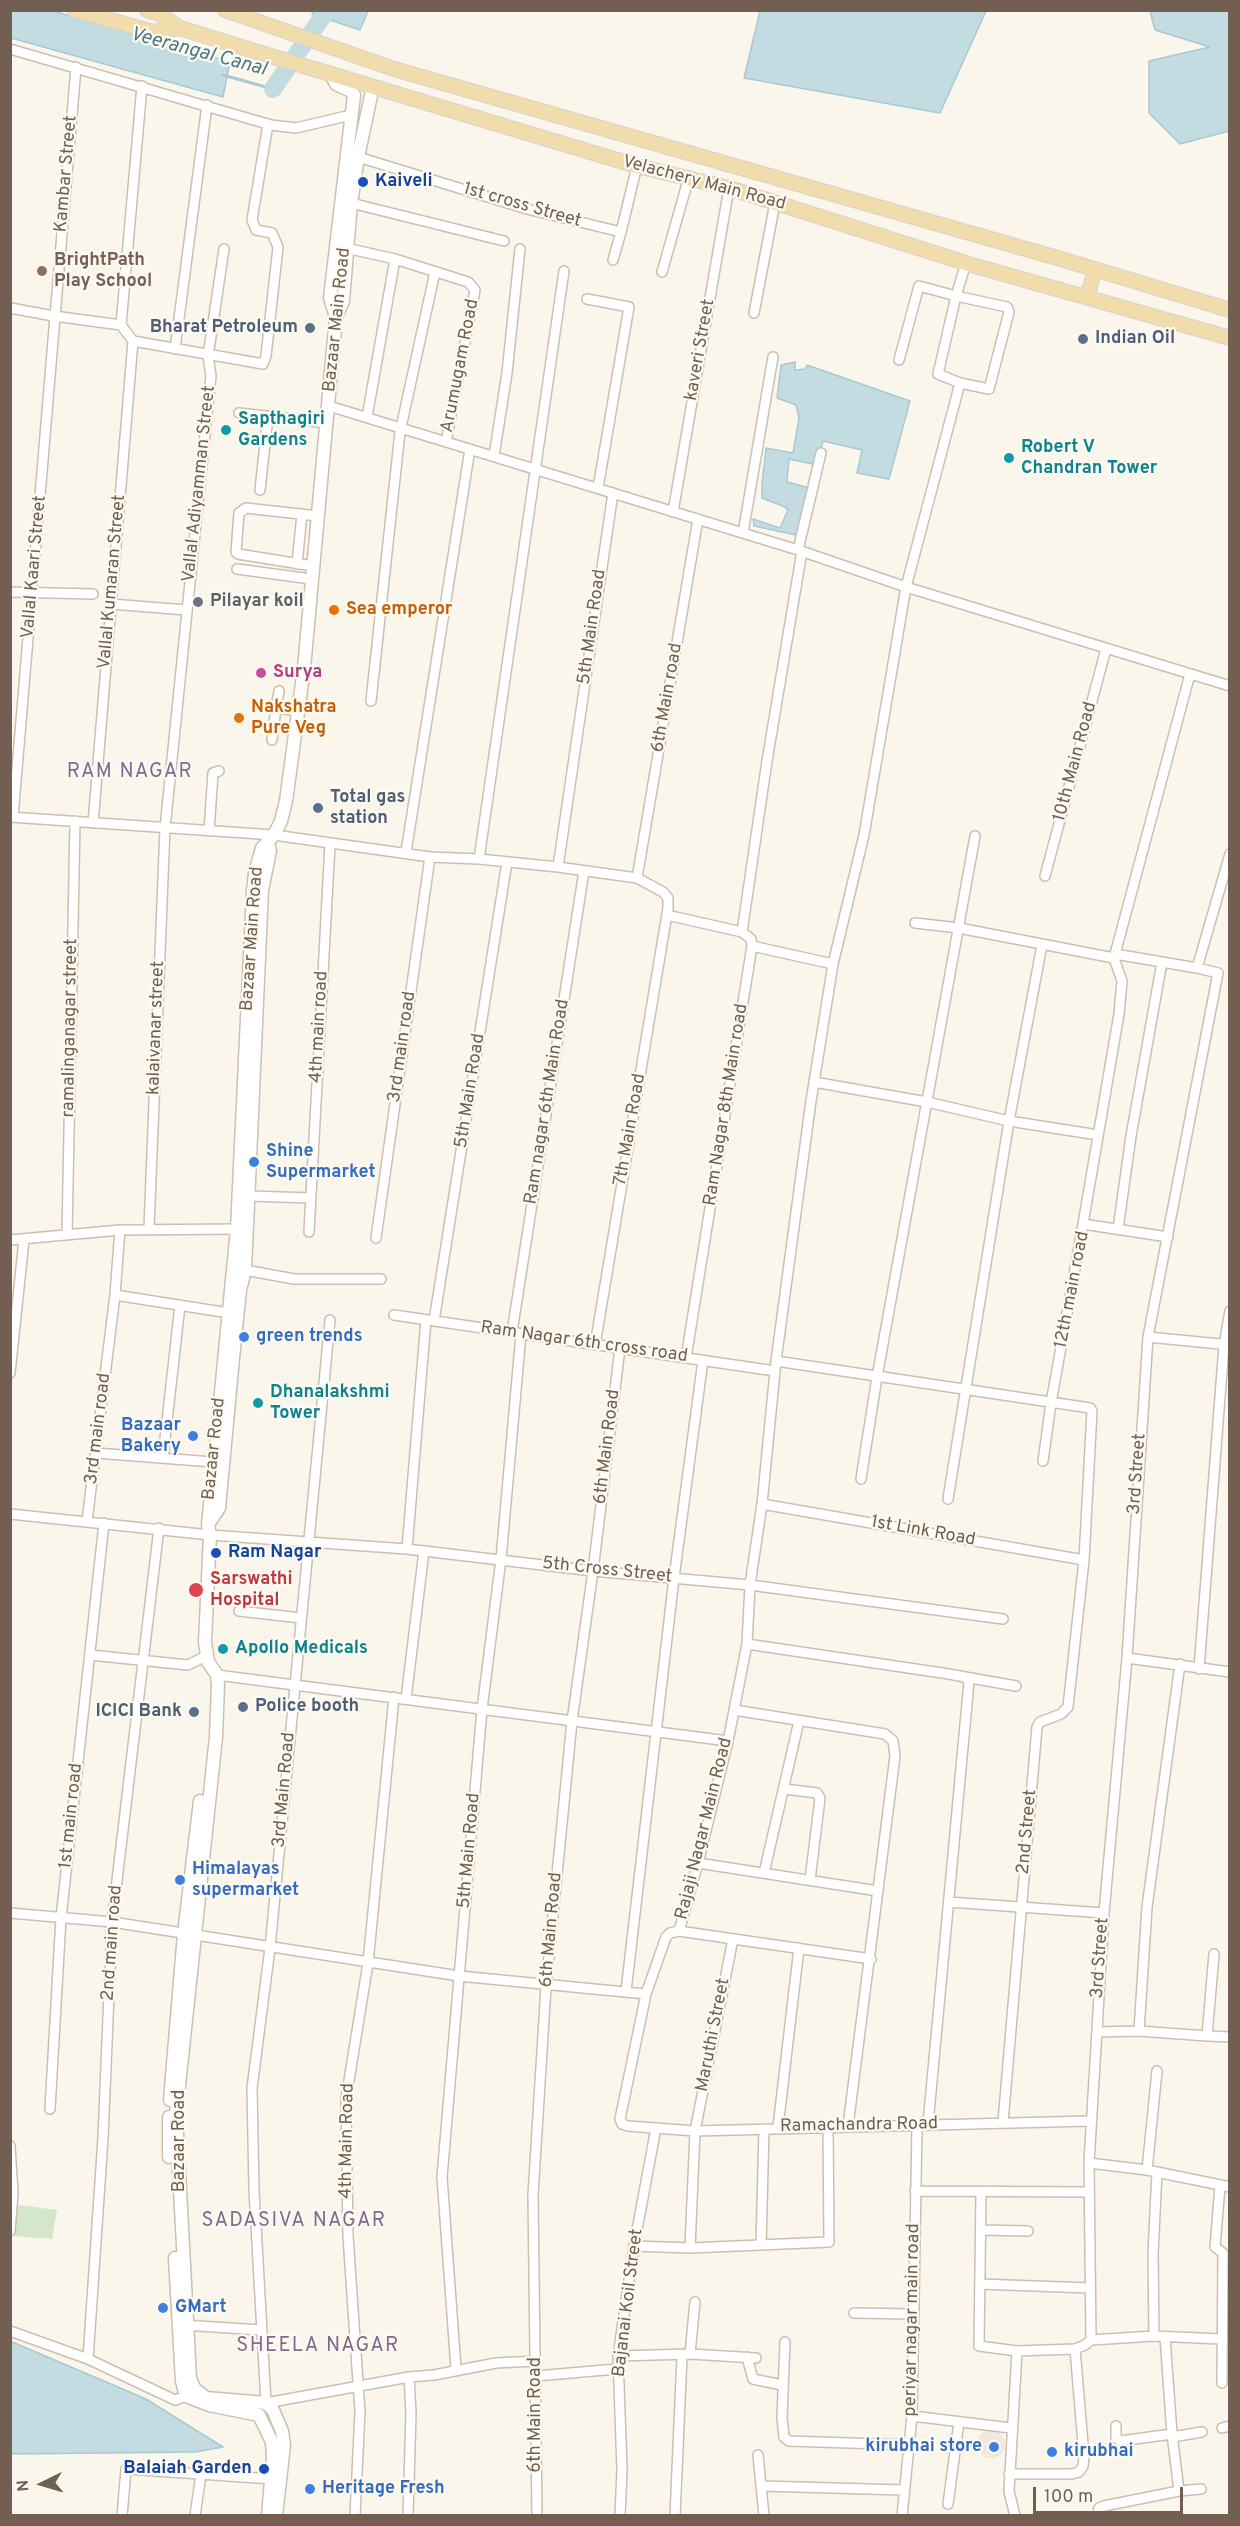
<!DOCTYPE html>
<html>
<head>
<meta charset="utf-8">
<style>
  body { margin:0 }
  #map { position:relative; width:1240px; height:2526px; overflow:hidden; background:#faf6ec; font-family:Overpass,sans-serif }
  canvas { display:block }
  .frame { position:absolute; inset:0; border:12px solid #735f51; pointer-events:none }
  .north { position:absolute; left:12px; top:2454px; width:60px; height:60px; -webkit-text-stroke:4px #fdfaf2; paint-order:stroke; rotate:265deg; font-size:16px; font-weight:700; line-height:24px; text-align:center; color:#735f51 }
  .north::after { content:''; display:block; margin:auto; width:21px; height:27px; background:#735f51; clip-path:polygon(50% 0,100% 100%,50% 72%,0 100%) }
  .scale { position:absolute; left:1033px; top:2487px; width:150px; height:27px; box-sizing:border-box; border:3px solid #735f51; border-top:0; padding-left:8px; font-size:18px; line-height:21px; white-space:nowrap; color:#735f51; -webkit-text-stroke:4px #fdfaf2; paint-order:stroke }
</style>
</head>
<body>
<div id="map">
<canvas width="1240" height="2526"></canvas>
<div class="frame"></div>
<div class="north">N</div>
<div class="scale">100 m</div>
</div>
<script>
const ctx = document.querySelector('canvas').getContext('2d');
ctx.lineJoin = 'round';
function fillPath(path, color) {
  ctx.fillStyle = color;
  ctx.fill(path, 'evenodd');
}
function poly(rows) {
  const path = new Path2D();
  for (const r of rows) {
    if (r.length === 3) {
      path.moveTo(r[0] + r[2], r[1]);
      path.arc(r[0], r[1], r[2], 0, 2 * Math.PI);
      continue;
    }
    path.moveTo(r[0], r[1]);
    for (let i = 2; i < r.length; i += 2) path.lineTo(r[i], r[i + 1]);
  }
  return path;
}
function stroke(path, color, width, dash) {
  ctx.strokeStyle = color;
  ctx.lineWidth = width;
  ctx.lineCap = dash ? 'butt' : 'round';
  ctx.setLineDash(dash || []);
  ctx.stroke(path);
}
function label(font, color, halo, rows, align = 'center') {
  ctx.font = font + ' Overpass,sans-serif';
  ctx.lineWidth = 4.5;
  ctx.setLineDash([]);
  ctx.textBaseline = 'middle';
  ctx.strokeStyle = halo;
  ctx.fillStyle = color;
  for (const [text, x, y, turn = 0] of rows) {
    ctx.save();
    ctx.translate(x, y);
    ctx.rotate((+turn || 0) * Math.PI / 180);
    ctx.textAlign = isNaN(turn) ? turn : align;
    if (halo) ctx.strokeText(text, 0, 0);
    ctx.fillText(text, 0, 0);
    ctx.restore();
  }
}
const residential = poly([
  [991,2444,14]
]);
const green = poly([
  [18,2205,57,2210,52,2239,14,2236]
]);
const water = poly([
  [10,11,53,11,230,62,223,97,11,38,10,11],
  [313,11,313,10,368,11,360,30,312,14,313,11],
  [760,11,760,10,986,11,940,113,744,78,760,11],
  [1150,11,1229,11,1229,131,1180,144,1149,113,1149,61,1210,47,1155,30,1150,11],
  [795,362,795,370,805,369,807,365,910,401,889,479,857,473,862,450,823,441,817,465,789,459,787,482,810,488,796,535,754,526,753,519,780,528,788,510,783,506,762,498,762,484,766,448,793,453,799,418,796,405,777,398,781,365,795,362],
  [10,2341,146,2399,223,2447,195,2452,11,2454,10,2341]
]);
const stream = poly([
  [223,75,273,89]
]);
const river = poly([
  [273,89,327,10]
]);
const minor = poly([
  [10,49,271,125,296,128,351,115],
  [358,157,527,209,621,232,637,166],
  [351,203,504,241],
  [346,248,395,259],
  [613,260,621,232],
  [662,272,689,177],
  [587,299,629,307,598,488],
  [10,308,54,316,121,325,133,341,263,364,266,356,278,247,272,233,256,230,252,220,268,124],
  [754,313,775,203],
  [121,325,142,86],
  [175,349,207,105],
  [899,360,919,286,956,296,1007,307,1009,312,989,389,960,383,938,374,956,296,966,263],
  [329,406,798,550,906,587,1230,686],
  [239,413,327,423],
  [367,417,395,259,468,282,475,290,446,442],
  [494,456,507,373,520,249],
  [260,490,268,416],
  [673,512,729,188],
  [743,533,773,357],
  [798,550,821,453],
  [297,564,302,514],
  [313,566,238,554,236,552,239,513,246,508,318,516],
  [237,569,311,579],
  [10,592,93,594],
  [111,604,186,610],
  [279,691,276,708,299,711],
  [371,701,400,432,435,272],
  [272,740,276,708],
  [10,817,274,835,430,857,479,859,558,867,637,878,663,892,668,898,668,908,595,1345],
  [13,817,76,67],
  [93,823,133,341],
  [209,831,213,773,219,771],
  [406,852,470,449],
  [479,859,564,271],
  [558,867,613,493],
  [1045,876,1106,649],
  [637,878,698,519],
  [667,915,742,932,751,939,752,946,686,1358],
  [915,923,959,928,1114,958],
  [742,932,767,761,802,551],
  [752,946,833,964,864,835,906,587,960,383],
  [1115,954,1197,968],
  [814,1082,927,1102,1009,1121,1098,1135],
  [249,1196,311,1198],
  [1083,1224,1119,1014,1122,981,1114,958,1190,674],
  [149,1228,165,828,211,376,208,356,224,249],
  [1118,1229,1131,1136,1162,962],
  [309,1232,330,844],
  [67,1235,75,821],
  [376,1238,430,857],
  [10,1240,120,1230,241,1229],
  [245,1270,294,1279,381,1279],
  [115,1295,229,1313],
  [394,1315,775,1371],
  [330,1320,270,1948,252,2088,254,2190,266,2403,409,2377,434,2375,496,2363,536,2361],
  [434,1321,507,862],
  [512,1332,584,871],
  [1148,1337,1230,1345],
  [776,1361,811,1101,833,964],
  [10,1373,24,1240],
  [96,1453,213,1462],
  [163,1457,180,1305],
  [1043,1461,1051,1403,1083,1224,1168,1237],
  [861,1479,877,1377,975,836],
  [948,1499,1009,1121,1042,945],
  [762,1504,1084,1560],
  [10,1514,210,1535,407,1549,593,1571,750,1585,1003,1619],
  [87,1521,115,1295,120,1230],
  [407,1549,426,1320],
  [239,1611,301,1618],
  [747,1644,949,1674,965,1677,969,1682,928,2124],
  [90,1655,188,1665,206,1656],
  [1127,1658,1230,1672],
  [1199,1669,1224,1345,1230,1311],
  [217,1675,728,1741],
  [965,1677,1016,1686],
  [406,1699,424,1551],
  [734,1710,885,1734,893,1741,895,1756,848,2126],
  [784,1789,817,1793,820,1798,810,1880],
  [698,1863,878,1891],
  [764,1873,799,1721],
  [949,1902,1104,1913],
  [10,1913,112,1922,459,1976,646,1994],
  [679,1931,871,1959],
  [626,1991,674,1578,703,1360],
  [1139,2031,1147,1907,1180,1664],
  [1097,2032,1139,2031,1207,2036,1214,1954],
  [1207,2036,1230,2037],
  [50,2109,61,1918,104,1523],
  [1003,2122,1037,1727,1040,1722,1061,1714,1068,1707,1084,1560,1092,1411,1090,1408,776,1361,762,1504,750,1585,747,1644,728,1741,698,1863,679,1931,670,1933,666,1937,646,1994,620,2119,622,2124,628,2126,695,2131,1090,2121],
  [778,2127,799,1948],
  [10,2146,13,2193,10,2231],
  [1089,2163,1147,2170,1230,2187],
  [1147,2170,1157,2071],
  [1220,2186,1215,2247,1223,2253,1222,2383],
  [915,2191,1089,2192],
  [981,2193,979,2346,1017,2351,1075,2349,1085,2345,1091,2340],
  [981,2230,1028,2231],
  [761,2245,764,2129],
  [634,2246,690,2248,829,2242,828,2127],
  [690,2248,695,2131,733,1939],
  [980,2284,1089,2288],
  [854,2313,913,2314],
  [183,2325,261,2330],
  [10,2331,88,2359,175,2400,186,2396],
  [1154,2336,1153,2254,1157,2172],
  [1165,2337,1172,2434,1179,2491],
  [1221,2339,1154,2336,1091,2340,1089,2163,1104,1913,1127,1658,1148,1337,1218,973,1197,968,1230,854],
  [785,2342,782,2418,784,2437,789,2441,909,2445],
  [690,2354,695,2302],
  [618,2356,690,2354,756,2358],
  [747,2357,753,2379,782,2385],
  [88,2359,103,2138,112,1922,159,1528],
  [456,2369,442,2177,482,1709,501,1559,521,1334],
  [536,2376,617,2369],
  [912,2416,1011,2428],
  [1116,2426,1116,2437,1120,2441,1172,2434],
  [1222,2428,1230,2426],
  [1172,2437,1202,2432],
  [758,2455,764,2516],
  [1009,2474,1072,2474,1079,2472,1083,2466,1084,2456,1075,2349],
  [761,2486,904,2490],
  [948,2504,959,2422],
  [122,2516,126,2469,272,2479],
  [195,2516,201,2474],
  [355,2516,360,2411,348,2236,346,2099,368,1963,394,1697],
  [408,2516,411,2413,409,2377],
  [537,2516,533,2195,546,1987,572,1721,593,1571,620,1348],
  [620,2516,622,2470,618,2356,634,2246,656,2128],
  [675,2516,682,2356],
  [902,2516,912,2416,917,2125],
  [1015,2516,1009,2491,1017,2351],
  [1097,2516,1099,2508,1104,2506,1179,2491,1201,2489]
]);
const secondary = poly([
  [330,73,336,84,351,91,354,95,330,298,336,317],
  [209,1523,219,1508,233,1358,240,1290,245,1270,262,890,270,851,268,843],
  [170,2100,184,1934,200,1801],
  [169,2117,169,2157],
  [175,2258,182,2381,186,2396,209,2405,259,2415,272,2442,273,2458,268,2516],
  [276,2516,284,2445,282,2431,273,2410,266,2403,206,2398,194,2388,190,2378,176,2114,216,1737,218,1684,217,1675,208,1662,205,1642,210,1535,208,1525,237,1229,253,891,255,873,262,848,274,835,281,821,286,801,304,668,336,317,343,301,351,203,358,157,373,86]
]);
const primary = poly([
  [75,10,153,32,180,28],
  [147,10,160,14,180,28,254,51,637,166,729,188,972,265,1230,338],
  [225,10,394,69,1061,259,1230,310],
  [1087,297,1095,270]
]);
const markers = [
  [363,182,6,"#1a4fb4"],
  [42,271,6,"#8d6e63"],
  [310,328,6,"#5c6f8a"],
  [1083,339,6,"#5c6f8a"],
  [226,430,6,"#0f9aa8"],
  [1009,458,6,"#0f9aa8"],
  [198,602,6,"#6b7280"],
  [334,610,6,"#e8710a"],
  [261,673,6,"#d1479c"],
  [239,718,6,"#e8710a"],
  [318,808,6,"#5c6f8a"],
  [254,1162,6,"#3f7fe0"],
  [244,1337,6,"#3f7fe0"],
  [258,1403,6,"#0f9aa8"],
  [193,1436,6,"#3f7fe0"],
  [216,1553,6,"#1a4fb4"],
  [196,1590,8,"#e0444e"],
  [223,1649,6,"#0f9aa8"],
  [243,1707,6,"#5c6f8a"],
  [194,1712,6,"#5c6f8a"],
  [180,1880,6,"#3f7fe0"],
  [163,2308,6,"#3f7fe0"],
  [994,2447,6,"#3f7fe0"],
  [1052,2452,6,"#3f7fe0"],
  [264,2469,6,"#1a4fb4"],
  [310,2489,6,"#3f7fe0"]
];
const streetNames = [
  ["Kambar Street",67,174,-85],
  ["Velachery Main Road",704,184,15],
  ["1st cross Street",522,206,16],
  ["Bazaar Main Road",338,320,-84],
  ["kaveri Street",701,350,-80],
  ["Arumugam Road",461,366,-79],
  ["Vallal Adiyamman Street",200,484,-84],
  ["Vallal Kaari Street",35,567,-85],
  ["Vallal Kumaran Street",113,582,-85],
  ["5th Main Road",593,627,-82],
  ["6th Main road",668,698,-80],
  ["10th Main Road",1076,762,-75],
  ["Bazaar Main Road",253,939,-86],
  ["4th main road",320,1027,-87],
  ["ramalinganagar street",71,1028,-89],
  ["kalaivanar street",157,1028,-88],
  ["3rd main road",403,1047,-82],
  ["5th Main Road",471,1091,-81],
  ["Ram nagar 6th Main Road",548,1102,-81],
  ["Ram Nagar 8th Main road",727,1105,-81],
  ["7th Main Road",631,1130,-80],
  ["12th main road",1073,1290,-79],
  ["Ram Nagar 6th cross road",584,1343,8],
  ["3rd main road",99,1429,-83],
  ["6th Main Road",608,1447,-83],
  ["Bazaar Road",215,1449,-84],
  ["3rd Street",1138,1474,-86],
  ["1st Link Road",923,1532,10],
  ["5th Cross Street",607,1571,6],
  ["3rd Main Road",285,1790,-85],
  ["1st main road",72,1816,-84],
  ["Rajaji Nagar Main Road",705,1829,-76],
  ["2nd Street",1028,1832,-85],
  ["5th Main Road",470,1851,-85],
  ["6th Main Road",552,1930,-85],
  ["2nd main road",113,1943,-86],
  ["3rd Street",1101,1958,-86],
  ["Maruthi Street",714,2035,-79],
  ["Ramachandra Road",859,2126,-1],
  ["Bazaar Road",180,2141,-90],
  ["4th Main Road",348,2141,-89],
  ["Bajanai Koil Street",629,2303,-83],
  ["periyar nagar main road",913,2320,-89],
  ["6th Main Road",536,2415,-90]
];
const transitNames = [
  ["Kaiveli",375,182],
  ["Ram Nagar",228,1553],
  ["Balaiah Garden",252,2469,"right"]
];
const educationNames = [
  ["BrightPath",54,261],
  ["Play School",54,282]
];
const serviceNames = [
  ["Bharat Petroleum",298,328,"right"],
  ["Indian Oil",1095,339],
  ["Total gas",330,798],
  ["station",330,819],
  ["Police booth",255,1707],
  ["ICICI Bank",182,1712,"right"]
];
const cultureNames = [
  ["Sapthagiri",238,420],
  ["Gardens",238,441],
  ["Robert V",1021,448],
  ["Chandran Tower",1021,469],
  ["Dhanalakshmi",270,1393],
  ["Tower",270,1414],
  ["Apollo Medicals",235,1649]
];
const worshipNames = [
  ["Pilayar koil",210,602]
];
const foodNames = [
  ["Sea emperor",346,610],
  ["Nakshatra",251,708],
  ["Pure Veg",251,729]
];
const hotelNames = [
  ["Surya",273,673]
];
const shopNames = [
  ["Shine",266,1152],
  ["Supermarket",266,1173],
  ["green trends",256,1337],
  ["Bazaar",181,1426,"right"],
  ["Bakery",181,1447,"right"],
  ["Himalayas",192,1870],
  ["supermarket",192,1891],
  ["GMart",175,2308],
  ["kirubhai store",982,2447,"right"],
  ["kirubhai",1064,2452],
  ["Heritage Fresh",322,2489]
];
const healthNames = [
  ["Sarswathi",210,1580],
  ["Hospital",210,1601]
];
const waterNames = [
  ["Veerangal Canal",198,53,15]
];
const neighbourhoodNames = [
  ["RAM NAGAR",130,773],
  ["SADASIVA NAGAR",294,2222],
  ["SHEELA NAGAR",318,2347]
];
fillPath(residential, '#f1e8db');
fillPath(green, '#d5e7cb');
fillPath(water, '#c2dce2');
stroke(water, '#a9cad3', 1.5);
stroke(stream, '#a9cad3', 3);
stroke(river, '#c2dce2', 18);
stroke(minor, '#ccbfb2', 12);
stroke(secondary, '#cebfb0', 15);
stroke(primary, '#d8d2ce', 16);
stroke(minor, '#fff', 9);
stroke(secondary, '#fff', 12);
stroke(primary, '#f1dcac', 14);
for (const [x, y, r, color] of markers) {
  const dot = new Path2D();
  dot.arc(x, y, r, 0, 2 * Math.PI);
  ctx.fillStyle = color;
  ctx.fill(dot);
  stroke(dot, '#fdfaf2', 2);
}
label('18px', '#735f51', '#fdfaf2', streetNames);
label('bold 18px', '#164399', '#fdfaf2', transitNames, 'left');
label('bold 18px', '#785e54', '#fdfaf2', educationNames, 'left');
label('bold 18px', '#4e5e75', '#fdfaf2', serviceNames, 'left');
label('bold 18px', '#0d838f', '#fdfaf2', cultureNames, 'left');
label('bold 18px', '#5b616d', '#fdfaf2', worshipNames, 'left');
label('bold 18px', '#c56008', '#fdfaf2', foodNames, 'left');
label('bold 18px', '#b23c85', '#fdfaf2', hotelNames, 'left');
label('bold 18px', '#366cbe', '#fdfaf2', shopNames, 'left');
label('bold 18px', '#be3a42', '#fdfaf2', healthNames, 'left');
label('italic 20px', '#4d7783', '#fdfaf2', waterNames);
ctx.letterSpacing = '1.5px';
label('20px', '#84698e', '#fdfaf2', neighbourhoodNames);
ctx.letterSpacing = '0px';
</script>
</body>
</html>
